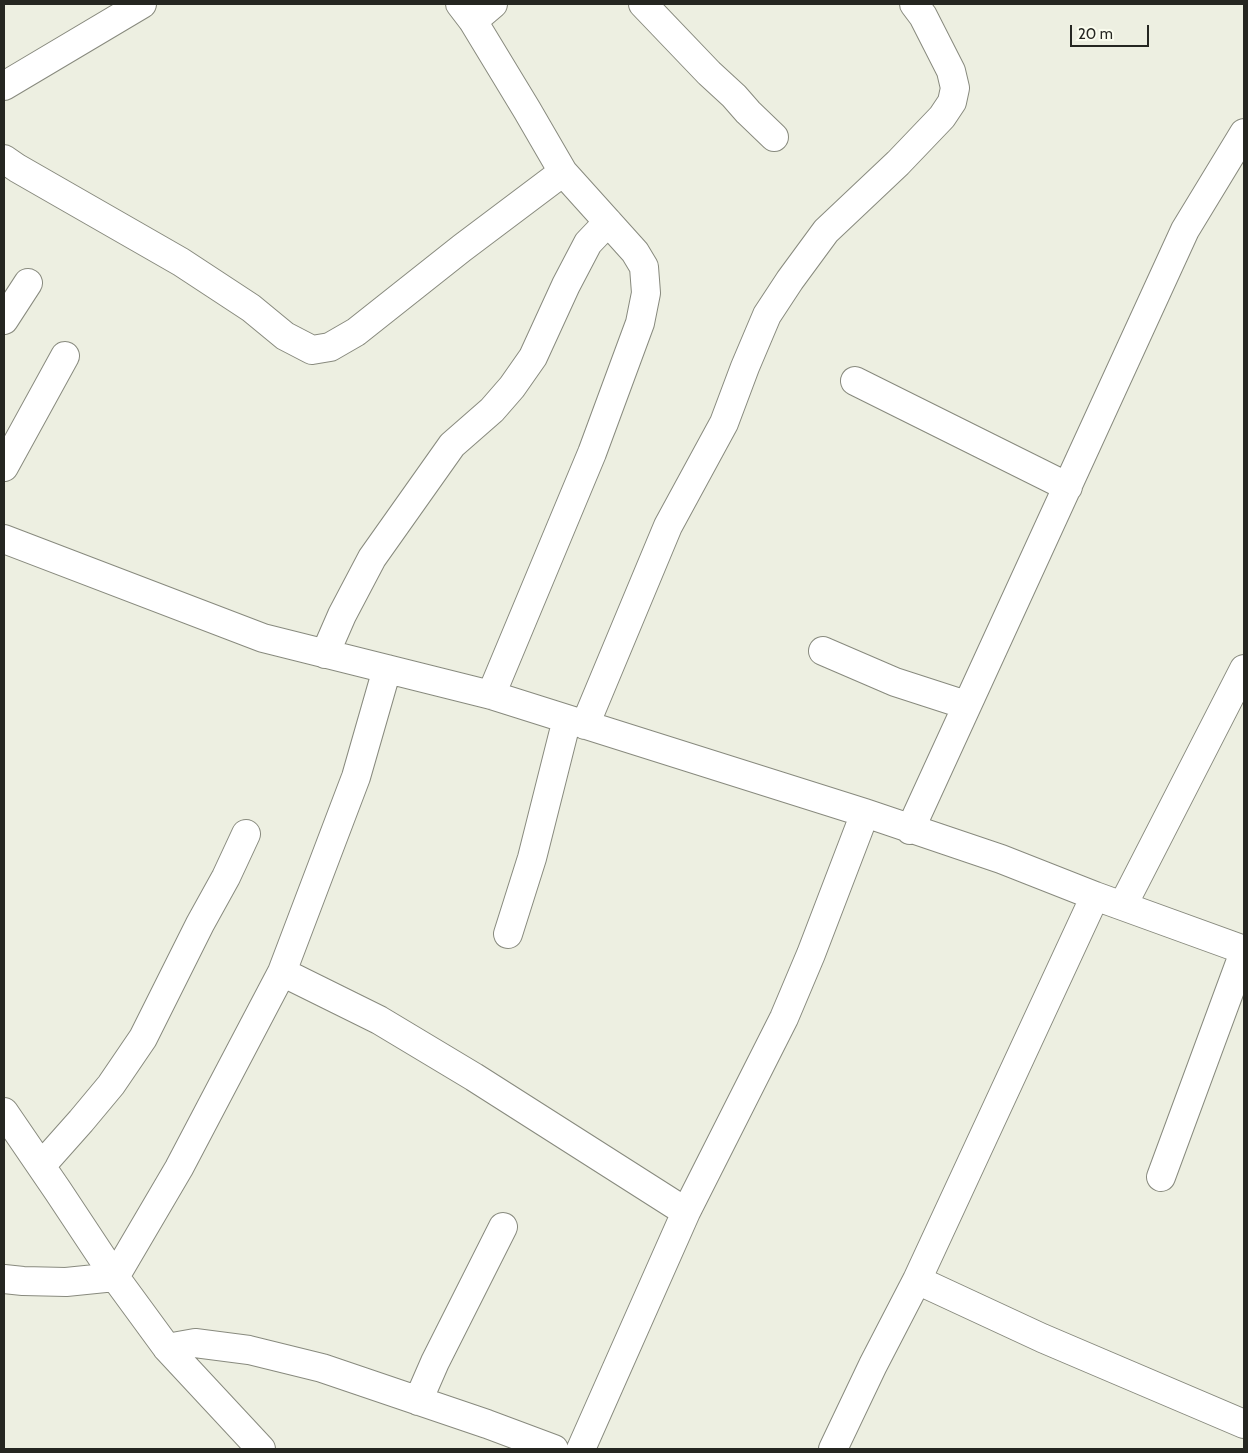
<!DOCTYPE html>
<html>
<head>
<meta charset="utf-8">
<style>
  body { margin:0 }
  #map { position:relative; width:1248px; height:1453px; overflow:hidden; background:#edefe1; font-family:Cabin,sans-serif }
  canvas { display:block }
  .frame { position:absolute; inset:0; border:5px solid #252621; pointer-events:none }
  .scale { position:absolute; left:1070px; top:25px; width:79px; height:22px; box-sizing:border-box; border:2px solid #252621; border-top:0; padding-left:6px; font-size:15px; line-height:18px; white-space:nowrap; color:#252621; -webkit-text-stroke:4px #fafcee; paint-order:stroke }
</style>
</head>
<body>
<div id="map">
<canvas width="1248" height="1453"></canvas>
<div class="frame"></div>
<div class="scale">20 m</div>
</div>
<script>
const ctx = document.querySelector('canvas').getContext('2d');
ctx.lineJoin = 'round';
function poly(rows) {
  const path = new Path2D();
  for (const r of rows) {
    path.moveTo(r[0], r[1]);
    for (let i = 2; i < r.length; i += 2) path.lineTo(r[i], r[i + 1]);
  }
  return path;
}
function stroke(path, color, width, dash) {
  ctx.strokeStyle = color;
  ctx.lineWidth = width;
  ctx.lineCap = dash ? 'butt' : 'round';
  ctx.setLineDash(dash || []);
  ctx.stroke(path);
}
const minor = poly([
  [460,4,473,21,527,110,563,172,635,252,644,267,646,293,640,323,592,453,491,695],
  [643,4,709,73,734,96,748,112,774,137],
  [473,21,493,4],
  [4,159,17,168,181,262,251,308,285,336,312,350,330,347,356,332,462,248,563,172],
  [4,320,28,283],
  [855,381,1068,487],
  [4,467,65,356],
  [4,539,263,638,491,695,865,813,1001,859,1095,896,1244,950],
  [823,651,895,682,966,705],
  [325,654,342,615,372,558,452,445,492,410,512,387,533,357,566,285,588,243,608,222],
  [585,725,668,526,724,423,745,367,767,315,790,280,826,231,898,163,942,117,952,102,955,88,951,71,923,16,914,4],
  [910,830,1185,230,1244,133],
  [1123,905,1244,669],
  [508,934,532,858,567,719],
  [282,972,379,1020,474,1077,686,1212],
  [4,1112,58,1191,115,1277,167,1348,261,1449],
  [41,1166,81,1121,111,1085,143,1038,200,924,226,877,246,834],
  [1161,1177,1244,952],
  [4,1279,23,1281,66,1282,115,1277,179,1168,282,972,356,777,387,669],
  [917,1280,1042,1338,1244,1424],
  [167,1348,195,1343,249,1350,322,1368,487,1424,554,1449],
  [418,1401,435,1362,503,1227],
  [581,1449,686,1212,784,1018,811,954,865,813],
  [833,1449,873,1365,917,1280,1095,896]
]);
const tertiary = poly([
  [4,86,142,4]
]);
stroke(minor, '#888a7e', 30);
stroke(tertiary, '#888a7e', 30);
stroke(minor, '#fff', 28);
stroke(tertiary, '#fff', 28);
</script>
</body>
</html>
